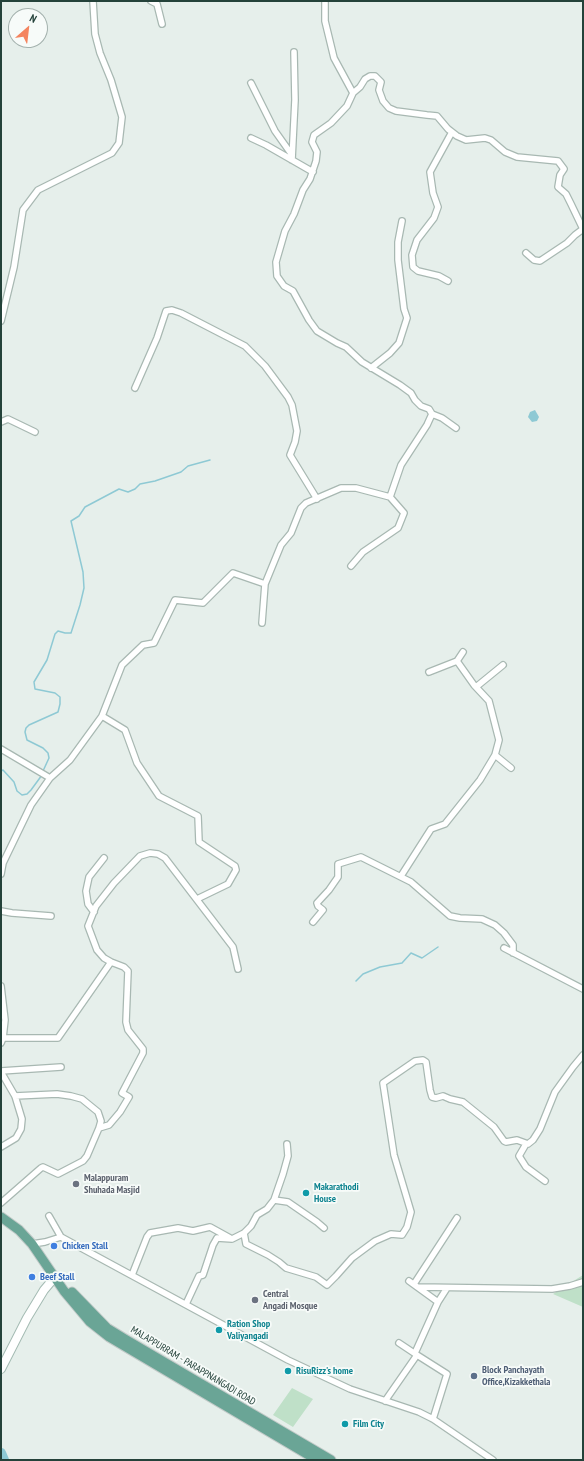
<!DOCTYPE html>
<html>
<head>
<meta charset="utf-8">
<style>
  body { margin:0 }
  #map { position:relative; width:584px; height:1461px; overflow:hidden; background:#e6efeb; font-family:"PT Sans Narrow",sans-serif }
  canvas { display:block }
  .frame { position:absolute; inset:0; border:2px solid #24423a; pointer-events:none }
  .north { position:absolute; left:8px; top:8px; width:40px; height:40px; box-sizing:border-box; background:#f7fbf9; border:1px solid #a3b1ad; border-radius:50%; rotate:28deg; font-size:11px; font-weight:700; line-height:16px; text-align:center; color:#24423a }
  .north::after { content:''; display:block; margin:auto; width:14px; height:18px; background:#f4845f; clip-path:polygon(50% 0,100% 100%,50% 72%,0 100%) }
</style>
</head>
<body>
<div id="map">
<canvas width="584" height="1461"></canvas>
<div class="frame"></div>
<div class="north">N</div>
</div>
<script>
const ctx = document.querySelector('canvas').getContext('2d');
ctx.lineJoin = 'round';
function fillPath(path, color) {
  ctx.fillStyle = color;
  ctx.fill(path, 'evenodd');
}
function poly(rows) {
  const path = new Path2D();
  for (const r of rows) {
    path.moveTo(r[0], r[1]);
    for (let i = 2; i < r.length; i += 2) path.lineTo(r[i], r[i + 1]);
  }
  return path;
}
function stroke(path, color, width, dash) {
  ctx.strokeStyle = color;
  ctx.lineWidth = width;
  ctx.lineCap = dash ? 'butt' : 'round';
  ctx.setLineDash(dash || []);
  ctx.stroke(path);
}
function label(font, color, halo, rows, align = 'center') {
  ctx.font = font + ' "PT Sans Narrow",sans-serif';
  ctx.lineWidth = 3.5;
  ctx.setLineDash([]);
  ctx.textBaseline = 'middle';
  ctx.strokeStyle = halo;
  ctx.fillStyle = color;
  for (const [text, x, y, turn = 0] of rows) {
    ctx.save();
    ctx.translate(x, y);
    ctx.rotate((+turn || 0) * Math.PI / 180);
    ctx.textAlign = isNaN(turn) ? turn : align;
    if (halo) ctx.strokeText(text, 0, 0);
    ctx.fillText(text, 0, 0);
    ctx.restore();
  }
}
const green = poly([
  [583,1275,583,1307,553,1294],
  [292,1388,313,1399,293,1427,273,1415]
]);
const water = poly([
  [535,410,539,417,537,421,532,422,528,417,530,412]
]);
const stream = poly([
  [1,771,3,770,14,782,17,791,22,795,27,794,31,790,42,775],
  [43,771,49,758,48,753,43,748,27,740,25,732,26,728,29,725,58,712,60,704,60,697,55,693,35,689,34,682,47,660,55,634,58,631,65,633,71,633,80,605,84,588,83,572,71,521,79,516,85,507,119,489,128,492,135,489,140,484,155,481,181,472,188,466,210,460],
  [356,981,363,974,380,967,402,963,411,953,422,958,438,947]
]);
const river = poly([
  [1,1453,4,1460]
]);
const street = poly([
  [151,1,157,4,162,24],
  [251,83,275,131,292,155],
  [353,93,360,87,365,79,370,76,375,76,381,82,379,90,383,101,389,108,396,111,427,115,437,116,448,129,457,136,466,140,485,138,491,140,505,152,517,157,558,161,564,169,560,175,558,187,566,194,571,204,583,229],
  [251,138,266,145,313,172],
  [292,160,295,100,294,52],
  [526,253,534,260,540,261,567,243,575,235,583,229],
  [448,281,439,276,418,271,413,267,412,255,417,240,434,218,438,207,433,193,430,172,452,132],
  [1,321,14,267,23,210,38,190,112,153,119,143,122,117,111,80,100,53,95,34,93,1],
  [371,368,390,353,399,343,407,318,404,309,398,260,398,242,402,221],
  [135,388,157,338,166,311,172,310,181,313,245,346,265,366,288,397,292,405,297,431,295,442,290,455,317,499],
  [432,414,442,418,456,428],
  [1,422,8,419,35,432],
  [351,566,363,552,398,528,404,513,390,497],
  [265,584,281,545,291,533,301,508,306,503,341,488,356,488,390,497,401,465,427,425,432,414,429,409,421,406,415,400,411,393,400,385,362,362,346,347,337,343,317,331,309,320,293,291,284,286,277,276,276,262,285,231,294,214,303,190,310,179,316,161,317,152,312,142,314,135,331,123,347,106,353,93,334,58,325,21,325,1],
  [429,672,457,661],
  [476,687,503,665],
  [102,716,125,730,137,763,159,796,198,816,199,842,235,866,236,870,228,884,197,899],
  [1,749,50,778],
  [495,755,511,768],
  [1,874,3,863,31,805,50,778,70,760,102,716,122,665,143,645,154,643,175,600,203,603,233,573,265,584,262,623],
  [401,876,431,829,445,824,480,780,495,755,499,740,489,701,474,685,457,661,463,652],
  [1,911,12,913,51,916],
  [94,912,88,904,86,891,89,877,104,858],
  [313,922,323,910,318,906,317,903,329,890,338,877,338,864,361,857,411,882,450,916,460,918,482,919,495,925,504,933,513,945,513,953],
  [504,948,583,989],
  [1,986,5,1020,3,1038,1,1043],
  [3,1038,58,1038,111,962],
  [1,1071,61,1067],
  [1,1072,15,1096,22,1119,21,1129,16,1138,1,1147],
  [15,1096,57,1094,71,1096,82,1099,98,1112,101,1121,99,1128],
  [526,1144,519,1156,526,1167,545,1181],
  [274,1200,288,1202,317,1222,324,1228],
  [1,1203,41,1168,43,1167,58,1174,83,1161,87,1156,99,1128,109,1125,120,1112,129,1097,122,1093,143,1053,143,1049,128,1030,126,1022,128,971,124,967,111,962,104,958,97,950,88,926,96,906,114,883,140,856,150,853,158,854,165,858,233,947,238,969],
  [49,1216,61,1237],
  [244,1233,246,1244,268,1255,279,1262,286,1268,316,1277,327,1285,336,1276,352,1258,375,1241,391,1234,402,1235,407,1227,411,1212,394,1155,383,1083,415,1061,423,1060,426,1062,430,1090,432,1097,436,1098,443,1096,450,1099,463,1102,494,1127,504,1141,506,1142,517,1140,528,1144,533,1140,540,1129,555,1092,573,1067,583,1055],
  [32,1244,45,1242,61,1237,288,1360,350,1389,419,1412,433,1419,493,1460],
  [132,1275,147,1237,150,1233,178,1228,193,1231,210,1227,230,1238],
  [409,1281,438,1302,415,1353],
  [414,1284,457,1218],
  [418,1287,552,1289,570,1286,583,1282],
  [438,1302,447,1288],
  [186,1304,199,1276,203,1275,213,1245,217,1238,232,1239,244,1233,251,1226,257,1215,267,1209,274,1200,283,1174,288,1156,287,1144],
  [399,1343,417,1355,447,1374,433,1419],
  [385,1401,417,1355]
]);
const secondary = poly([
  [1,1369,27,1318,44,1290,55,1277]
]);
const primary = poly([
  [1,1217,19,1230,32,1244,64,1291,90,1322,109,1337,317,1460],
  [72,1292,107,1328,125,1339,331,1460]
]);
const markers = [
  [76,1184,4,"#6b7280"],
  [306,1193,4,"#0f9aa8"],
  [54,1246,4,"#3f7fe0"],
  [32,1277,4,"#3f7fe0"],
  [255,1300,4,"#6b7280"],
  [219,1330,4,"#0f9aa8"],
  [288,1371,4,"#0f9aa8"],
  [474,1376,4,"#5c6f8a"],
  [345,1424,4,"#0f9aa8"]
];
const worshipNames = [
  ["Malappuram",84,1178],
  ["Shuhada Masjid",84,1190],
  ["Central",263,1294],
  ["Angadi Mosque",263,1306]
];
const cultureNames = [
  ["Makarathodi",314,1187],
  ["House",314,1199],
  ["Ration Shop",227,1324],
  ["Valiyangadi",227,1336],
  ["RisuRizz's home",296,1371],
  ["Film City",353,1424]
];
const shopNames = [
  ["Chicken Stall",62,1246],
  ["Beef Stall",40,1277]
];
const streetNames = [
  ["MALAPPURRAM - PARAPPNANGADI ROAD",193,1366,31]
];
const serviceNames = [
  ["Block Panchayath",482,1370],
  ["Office,Kizakkethala",482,1382]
];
fillPath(green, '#bfe0c8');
fillPath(water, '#8ec9d4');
stroke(stream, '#8ec9d4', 1.5);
stroke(river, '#8ec9d4', 10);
stroke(street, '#a8b8b2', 8);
stroke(secondary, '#a4bbb3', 10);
stroke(primary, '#c2cac8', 11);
stroke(street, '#fff', 5.5);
stroke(secondary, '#fff', 8);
stroke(primary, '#6aa596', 9);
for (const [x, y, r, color] of markers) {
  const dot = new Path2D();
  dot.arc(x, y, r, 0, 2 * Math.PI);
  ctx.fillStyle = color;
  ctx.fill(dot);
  stroke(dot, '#f7fbf9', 1.5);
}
label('bold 10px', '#5b616d', '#f7fbf9', worshipNames, 'left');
label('bold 10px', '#0d838f', '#f7fbf9', cultureNames, 'left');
label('bold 10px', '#366cbe', '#f7fbf9', shopNames, 'left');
label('10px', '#24423a', '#f7fbf9', streetNames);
label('bold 10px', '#4e5e75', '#f7fbf9', serviceNames, 'left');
</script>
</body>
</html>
